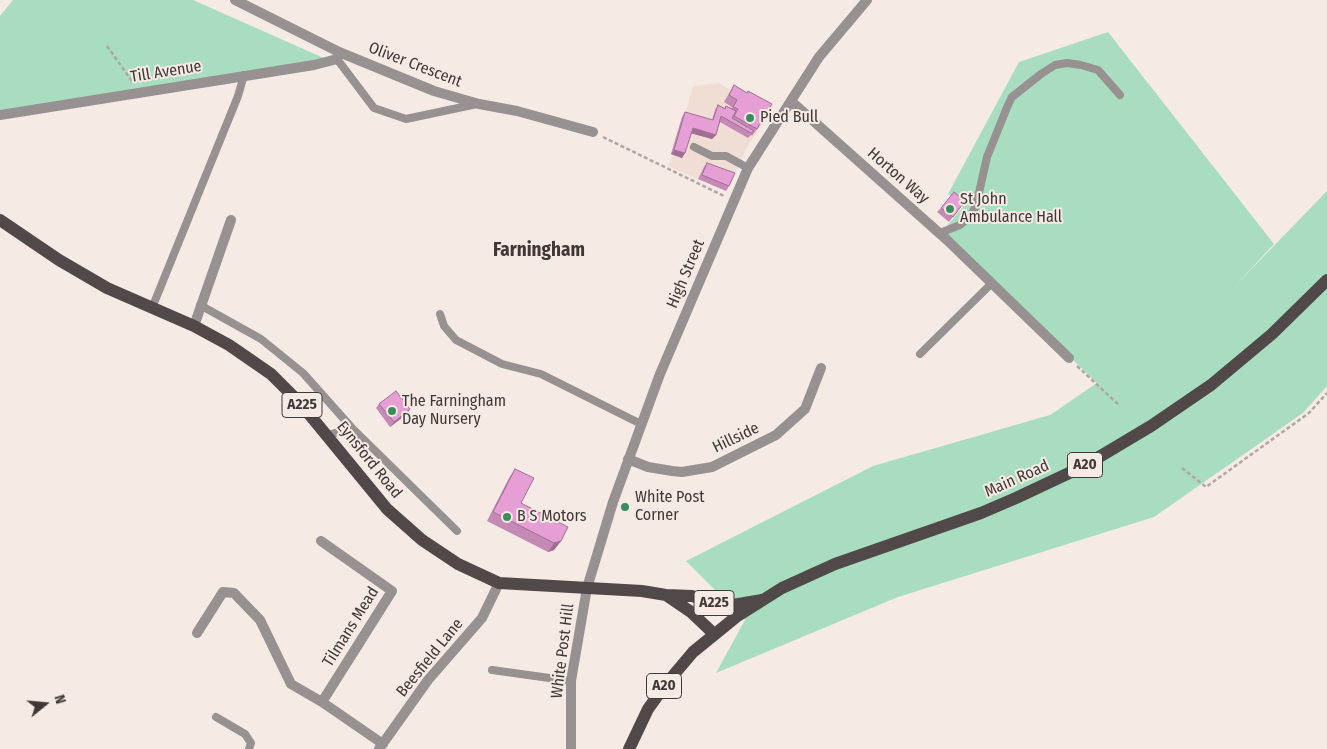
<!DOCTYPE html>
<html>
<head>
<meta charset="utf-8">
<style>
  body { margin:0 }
  #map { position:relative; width:1327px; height:749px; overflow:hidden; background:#f6eae5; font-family:"Fira Sans Condensed",sans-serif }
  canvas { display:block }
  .north { position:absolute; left:20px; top:679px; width:50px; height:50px; -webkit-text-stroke:4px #f6eae5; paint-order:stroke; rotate:73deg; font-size:14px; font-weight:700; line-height:20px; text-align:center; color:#3e3937 }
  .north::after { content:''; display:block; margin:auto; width:18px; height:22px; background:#3e3937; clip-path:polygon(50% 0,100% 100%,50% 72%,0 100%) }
</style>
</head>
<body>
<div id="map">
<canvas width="1327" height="749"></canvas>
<div class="north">N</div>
</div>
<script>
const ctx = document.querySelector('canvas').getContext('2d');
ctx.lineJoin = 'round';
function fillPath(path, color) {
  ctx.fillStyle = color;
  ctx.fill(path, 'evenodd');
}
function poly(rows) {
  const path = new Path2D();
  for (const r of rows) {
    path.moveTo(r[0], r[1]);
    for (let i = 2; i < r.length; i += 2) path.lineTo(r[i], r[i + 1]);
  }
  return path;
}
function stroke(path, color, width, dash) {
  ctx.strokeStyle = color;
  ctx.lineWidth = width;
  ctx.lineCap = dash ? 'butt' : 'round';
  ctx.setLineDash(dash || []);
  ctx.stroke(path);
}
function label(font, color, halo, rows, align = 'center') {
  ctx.font = font + ' "Fira Sans Condensed",sans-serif';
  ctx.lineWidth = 4;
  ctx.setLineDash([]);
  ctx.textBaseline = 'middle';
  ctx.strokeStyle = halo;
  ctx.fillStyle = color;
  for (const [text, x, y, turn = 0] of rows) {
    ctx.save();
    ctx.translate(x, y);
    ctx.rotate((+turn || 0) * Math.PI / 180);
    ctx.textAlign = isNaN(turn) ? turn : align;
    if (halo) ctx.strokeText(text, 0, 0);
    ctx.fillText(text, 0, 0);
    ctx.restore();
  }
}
const built = poly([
  [719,83,770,113,748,146,726,191,668,166,673,155,671,154,682,117,684,117,693,86]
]);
const green = poly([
  [13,0,193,0,326,59,0,113,0,16],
  [1108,32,1274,244,1233,288,1327,191,1327,386,1303,413,1154,517,898,597,716,673,745,620,686,561,873,466,1050,415,1097,383,941,233,963,207,948,194,1019,62]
]);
const path = poly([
  [107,46,132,81],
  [603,137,724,196],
  [1077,366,1120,406],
  [1182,468,1206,487,1309,413,1327,393]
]);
const service = poly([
  [338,54,337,59,374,108,406,119,477,104],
  [694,147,712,156,726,156,748,168],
  [940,233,960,225,970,217,976,206,987,157,1008,105,1012,97,1041,74,1055,65,1067,63,1081,65,1098,70,1120,95],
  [200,305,261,339,303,373,352,428,457,531],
  [152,308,238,96,244,75],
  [440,314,444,326,456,340,502,364,541,374,641,424],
  [920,354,992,283],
  [328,435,352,428],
  [492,670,571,681],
  [216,717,245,734,251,743,249,749]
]);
const minor = poly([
  [235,0,339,52,434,91,479,104,517,111,593,132],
  [792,102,947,240,1069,358],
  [0,115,314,65,337,59],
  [194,326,231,220],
  [628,459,648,467,672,471,682,472,712,467,776,435,805,409,821,368],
  [321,541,392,591,322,702],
  [197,633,223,592,234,593,260,620,291,684,322,702,383,744],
  [571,749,571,681,587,588,613,502,660,374,748,168,819,57,867,0]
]);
const tertiary = poly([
  [379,749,428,680,482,618,499,583]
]);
const primary = poly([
  [0,220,59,260,107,288,194,326,229,345,271,374,300,403,387,509,422,540,458,564,499,583,642,591,666,595,692,596,723,605,733,605,762,600],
  [666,595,691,612,714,634],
  [629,749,648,709,666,684,693,652,736,617,782,588,835,564,981,513,1016,498,1084,466,1151,426,1211,385,1272,334,1327,280]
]);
const wall = poly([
  [734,85,757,129,752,136,751,135,748,138,720,122,716,135,712,139,691,133,682,158,671,154,682,117,685,112,712,120,715,110,718,105,724,108,726,106,731,109,732,107,724,102],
  [707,163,729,186,726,191,698,179,704,167],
  [965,201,949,222,937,212,941,208],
  [379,404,410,409,407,414,390,427,376,408],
  [515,469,521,503,561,541,554,550,548,552,487,521,509,478]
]);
const shadedWall = poly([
  [693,128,716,135,712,139,690,133],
  [674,150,685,153,682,158,671,154],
  [410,409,407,414,390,427,394,422],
  [561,541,554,550,548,552,554,543]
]);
const building = poly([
  [734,85,747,93,748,91,772,104,757,129,734,116,738,109,733,107,737,100,729,95,734,85],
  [718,105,725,109,726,106,736,111,732,118,754,131,751,133,721,116,716,135,693,128,685,153,674,150,685,112,713,120,718,105],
  [707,163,735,173,729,186,702,175,707,163],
  [954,192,965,201,953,217,941,208,954,192],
  [396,391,410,409,394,422,379,404,396,391],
  [515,469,534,478,521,503,568,527,561,541,554,543,493,512,515,469]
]);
const markers = [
  [750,118,5,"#3b8d5e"],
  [950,209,5,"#3b8d5e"],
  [392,411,5,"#3b8d5e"],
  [625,507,5,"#3b8d5e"],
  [507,517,5,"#3b8d5e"]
];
const shields = [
  [302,405,40],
  [1085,465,35],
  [714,603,40],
  [664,686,35]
];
const shieldNames = [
  ["A225",302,405],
  ["A20",1085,465],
  ["A225",714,603],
  ["A20",664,686]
];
const streetNames = [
  ["Oliver Crescent",415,65,21],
  ["Till Avenue",166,72,-9],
  ["Horton Way",898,176,41],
  ["High Street",686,274,-67],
  ["Hillside",736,438,-26],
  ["Eynsford Road",369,460,51],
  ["Main Road",1017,479,-24],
  ["Tilmans Mead",351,627,-58],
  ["White Post Hill",563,651,-83],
  ["Beesfield Lane",430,658,-51]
];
const poiNames = [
  ["Pied Bull",760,118],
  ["St John",960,200],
  ["Ambulance Hall",960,218],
  ["The Farningham",402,402],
  ["Day Nursery",402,420],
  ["White Post",635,498],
  ["Corner",635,516],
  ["B S Motors",517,517]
];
const quarterNames = [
  ["Farningham",539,251]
];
fillPath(built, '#f0ddd4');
fillPath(green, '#a8debf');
stroke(path, '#b0a7a3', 2.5, [4, 2.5]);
stroke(service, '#979192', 8);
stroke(minor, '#979192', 10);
stroke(tertiary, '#979192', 10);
stroke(primary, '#514849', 12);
fillPath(wall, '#c589b6');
fillPath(shadedWall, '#a06f94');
fillPath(building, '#e59fd4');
stroke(building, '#a06f94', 1);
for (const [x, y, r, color] of markers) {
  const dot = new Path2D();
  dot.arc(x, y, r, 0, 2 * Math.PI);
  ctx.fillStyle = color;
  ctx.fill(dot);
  stroke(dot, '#f6eae5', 2);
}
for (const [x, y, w] of shields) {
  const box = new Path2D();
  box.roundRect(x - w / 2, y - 12.5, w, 25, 4);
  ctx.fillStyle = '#f6eae5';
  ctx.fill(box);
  stroke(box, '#3e3937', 1);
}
label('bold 15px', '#3e3937', null, shieldNames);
label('16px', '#3e3937', '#f6eae5', streetNames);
label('16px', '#3e3937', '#f6eae5', poiNames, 'left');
label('bold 19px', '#3e3937', '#f6eae5', quarterNames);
</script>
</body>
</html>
